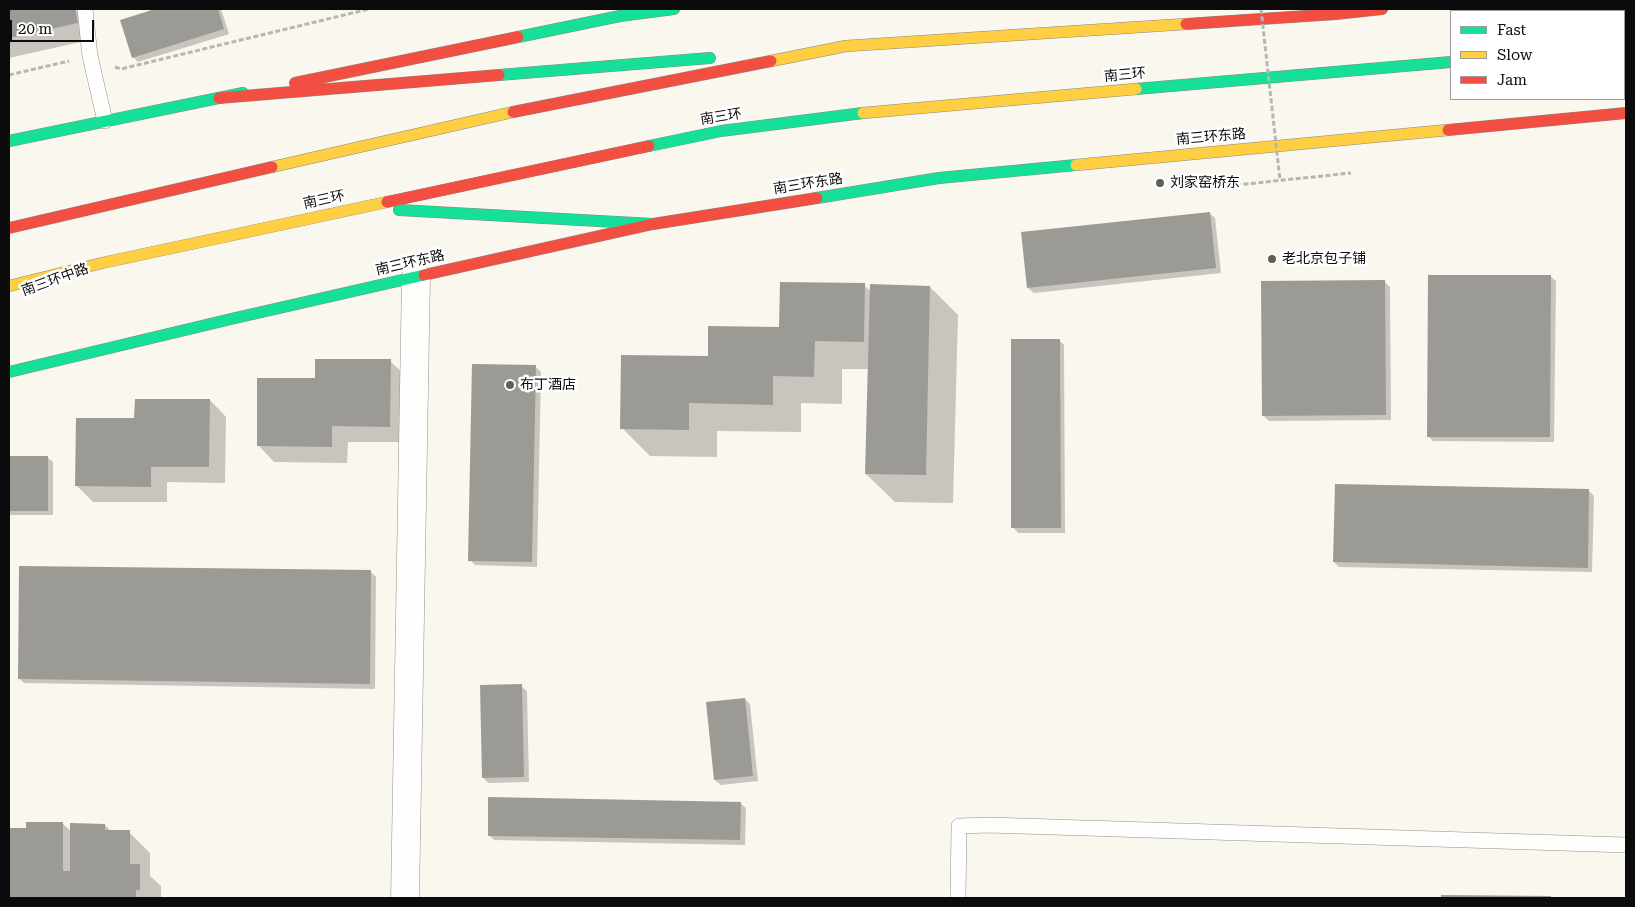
<!DOCTYPE html>
<html>
<head>
<meta charset="utf-8">
<style>
  body { margin:0 }
  #map { position:relative; width:1635px; height:907px; overflow:hidden; background:#f9f7ee; font-family:"Roboto Serif",serif }
  canvas { display:block }
  .frame { position:absolute; inset:0; border:10px solid #0b0b0b; pointer-events:none }
  .legend { position:absolute; left:1450px; top:10px; width:175px; height:90px; box-sizing:border-box; background:#fff; border:1px solid #9d9d9d; margin:0; padding:6px 9px; list-style:none; font-size:15px; color:#0b0b0b }
  .legend li { display:flex; align-items:center; gap:10px; height:25px }
  .legend b { width:25px; border:1px solid #9d9d9d }
  .scale { position:absolute; left:10px; top:20px; width:84px; height:22px; box-sizing:border-box; border:2px solid #0b0b0b; border-top:0; padding-left:6px; font-size:15px; line-height:18px; white-space:nowrap; color:#0b0b0b; -webkit-text-stroke:4px #fff; paint-order:stroke }
</style>
</head>
<body>
<div id="map">
<canvas width="1635" height="907"></canvas>
<div class="frame"></div>
<ul class="legend">
<li><b style="height:6px;background:#16e098"></b>Fast</li>
<li><b style="height:6px;background:#ffcf43"></b>Slow</li>
<li><b style="height:6px;background:#f24e42"></b>Jam</li>
</ul>
<div class="scale">20 m</div>
</div>
<script>
const ctx = document.querySelector('canvas').getContext('2d');
ctx.lineJoin = 'round';
function fillPath(path, color) {
  ctx.fillStyle = color;
  ctx.fill(path, 'evenodd');
}
function poly(rows) {
  const path = new Path2D();
  for (const r of rows) {
    path.moveTo(r[0], r[1]);
    for (let i = 2; i < r.length; i += 2) path.lineTo(r[i], r[i + 1]);
  }
  return path;
}
function stroke(path, color, width, dash) {
  ctx.strokeStyle = color;
  ctx.lineWidth = width;
  ctx.lineCap = dash ? 'butt' : 'round';
  ctx.setLineDash(dash || []);
  ctx.stroke(path);
}
function label(font, color, halo, rows, align = 'center') {
  ctx.font = font + ' "Roboto Serif","Noto Sans SC",serif';
  ctx.lineWidth = 5;
  ctx.setLineDash([]);
  ctx.textBaseline = 'middle';
  ctx.strokeStyle = halo;
  ctx.fillStyle = color;
  for (const [text, x, y, turn = 0] of rows) {
    ctx.save();
    ctx.translate(x, y);
    ctx.rotate((+turn || 0) * Math.PI / 180);
    ctx.textAlign = isNaN(turn) ? turn : align;
    if (halo) ctx.strokeText(text, 0, 0);
    ctx.fillText(text, 0, 0);
    ctx.restore();
  }
}
const shadow = poly([
  [9,9,87,9,94,39,9,58],
  [159,9,221,9,229,34,138,62,133,57,121,21],
  [1209,213,1215,218,1221,273,1034,293,1028,288],
  [1550,276,1556,281,1554,442,1433,441,1428,436],
  [1384,281,1390,287,1391,420,1269,421,1263,415],
  [864,285,871,292,930,287,958,315,953,503,895,502,866,474,869,369,842,369,842,404,801,403,801,432,717,431,717,457,650,456,622,428,709,358,780,328],
  [1059,340,1064,345,1065,533,1018,533,1013,527],
  [390,361,407,377,406,442,348,442,347,463,274,462,258,445,317,380],
  [536,367,541,372,537,567,475,565,470,560],
  [210,400,226,417,225,483,167,482,167,502,93,502,77,486,135,420],
  [9,457,47,457,53,462,53,515,9,515],
  [1589,491,1594,496,1592,572,1339,567,1334,562],
  [371,572,376,577,375,689,24,683,19,678],
  [521,686,527,691,529,782,488,783,483,777],
  [745,699,750,704,758,781,721,785,715,780],
  [740,803,746,808,745,845,494,840,489,835],
  [63,824,72,832,105,825,111,831,129,832,150,853,150,876,161,886,161,898,9,898,9,829,27,829],
  [1443,897,1550,897,1551,898,1443,898]
]);
const building = poly([
  [9,9,75,9,78,23,9,38],
  [155,9,218,9,224,29,132,58,120,20],
  [1210,212,1216,268,1027,288,1021,232],
  [1428,275,1551,275,1550,437,1427,437],
  [1385,280,1386,415,1262,416,1261,281],
  [780,282,865,283,864,342,815,341,814,377,773,376,773,405,689,403,689,430,620,429,621,355,708,356,708,326,779,327],
  [870,284,930,286,926,475,865,474],
  [1011,339,1060,339,1061,528,1011,528],
  [315,359,391,359,390,427,332,426,332,447,257,446,257,378,315,378],
  [472,364,536,365,532,562,468,561],
  [135,399,210,399,209,467,151,467,151,487,75,486,76,418,134,418],
  [9,456,48,456,48,511,9,511],
  [1335,484,1589,489,1588,568,1333,562],
  [19,566,371,570,370,684,18,679],
  [522,684,524,777,482,778,480,685],
  [745,698,753,776,714,780,706,702],
  [488,797,741,802,740,840,488,836],
  [26,822,63,822,63,871,70,871,70,823,105,824,105,830,130,830,130,864,140,864,140,890,136,890,136,898,9,898,9,828,26,828],
  [1441,895,1551,896,1551,898,1441,898]
]);
const path = poly([
  [115,67,121,69,369,9],
  [9,75,69,61],
  [1236,185,1351,173]
]);
const lane = poly([
  [85,9,90,56,105,121],
  [958,898,959,826,989,825,1626,845]
]);
const street = poly([
  [405,898,416,277]
]);
const fast = poly([
  [518,37,620,16,674,9],
  [499,75,710,58],
  [1136,89,1451,62],
  [9,141,243,93],
  [649,146,721,131,863,113],
  [817,198,939,178,1076,165],
  [399,210,653,224],
  [9,372,231,319,424,275]
]);
const slow = poly([
  [771,61,846,46,1186,24],
  [863,113,1136,89],
  [1076,165,1448,130],
  [272,167,513,112],
  [9,286,102,263,387,202]
]);
const jam = poly([
  [1186,24,1336,14,1382,9],
  [1624,49,1626,48],
  [295,83,518,37],
  [219,98,499,75],
  [513,112,771,61],
  [1448,130,1626,113],
  [387,202,649,146],
  [9,228,272,167],
  [424,275,653,224,817,198]
]);
const pathBridge = poly([
  [1261,9,1280,180]
]);
const markers = [
  [1160,183,5,"#5e5e5a"],
  [1272,259,5,"#5e5e5a"],
  [510,385,5,"#5e5e5a"]
];
const streetNames = [
  ["南三环",1125,75,-5],
  ["南三环",721,117,-9],
  ["南三环东路",1211,137,-5],
  ["南三环东路",808,184,-9],
  ["南三环",324,200,-12],
  ["南三环东路",410,263,-13],
  ["南三环中路",55,280,-20]
];
const poiNames = [
  ["刘家窑桥东",1170,183],
  ["老北京包子铺",1282,259],
  ["布丁酒店",520,385]
];
fillPath(shadow, '#0003');
fillPath(building, '#9c9a94');
stroke(lane, '#92918d', 16);
stroke(street, '#92918d', 29);
stroke(fast, '#898884', 12);
stroke(slow, '#898884', 12);
stroke(jam, '#898884', 12);
stroke(path, '#b7b6b5', 3, [5, 2.5]);
stroke(lane, '#fefefc', 15);
stroke(street, '#fefefc', 28);
stroke(fast, '#16e098', 11);
stroke(slow, '#ffcf43', 11);
stroke(jam, '#f24e42', 11);
stroke(pathBridge, '#b7b6b5', 3, [5, 2.5]);
for (const [x, y, r, color] of markers) {
  const dot = new Path2D();
  dot.arc(x, y, r, 0, 2 * Math.PI);
  ctx.fillStyle = color;
  ctx.fill(dot);
  stroke(dot, '#fff', 2);
}
label('14px', '#0b0b0b', '#fff', streetNames);
label('14px', '#0b0b0b', '#fff', poiNames, 'left');
</script>
</body>
</html>
